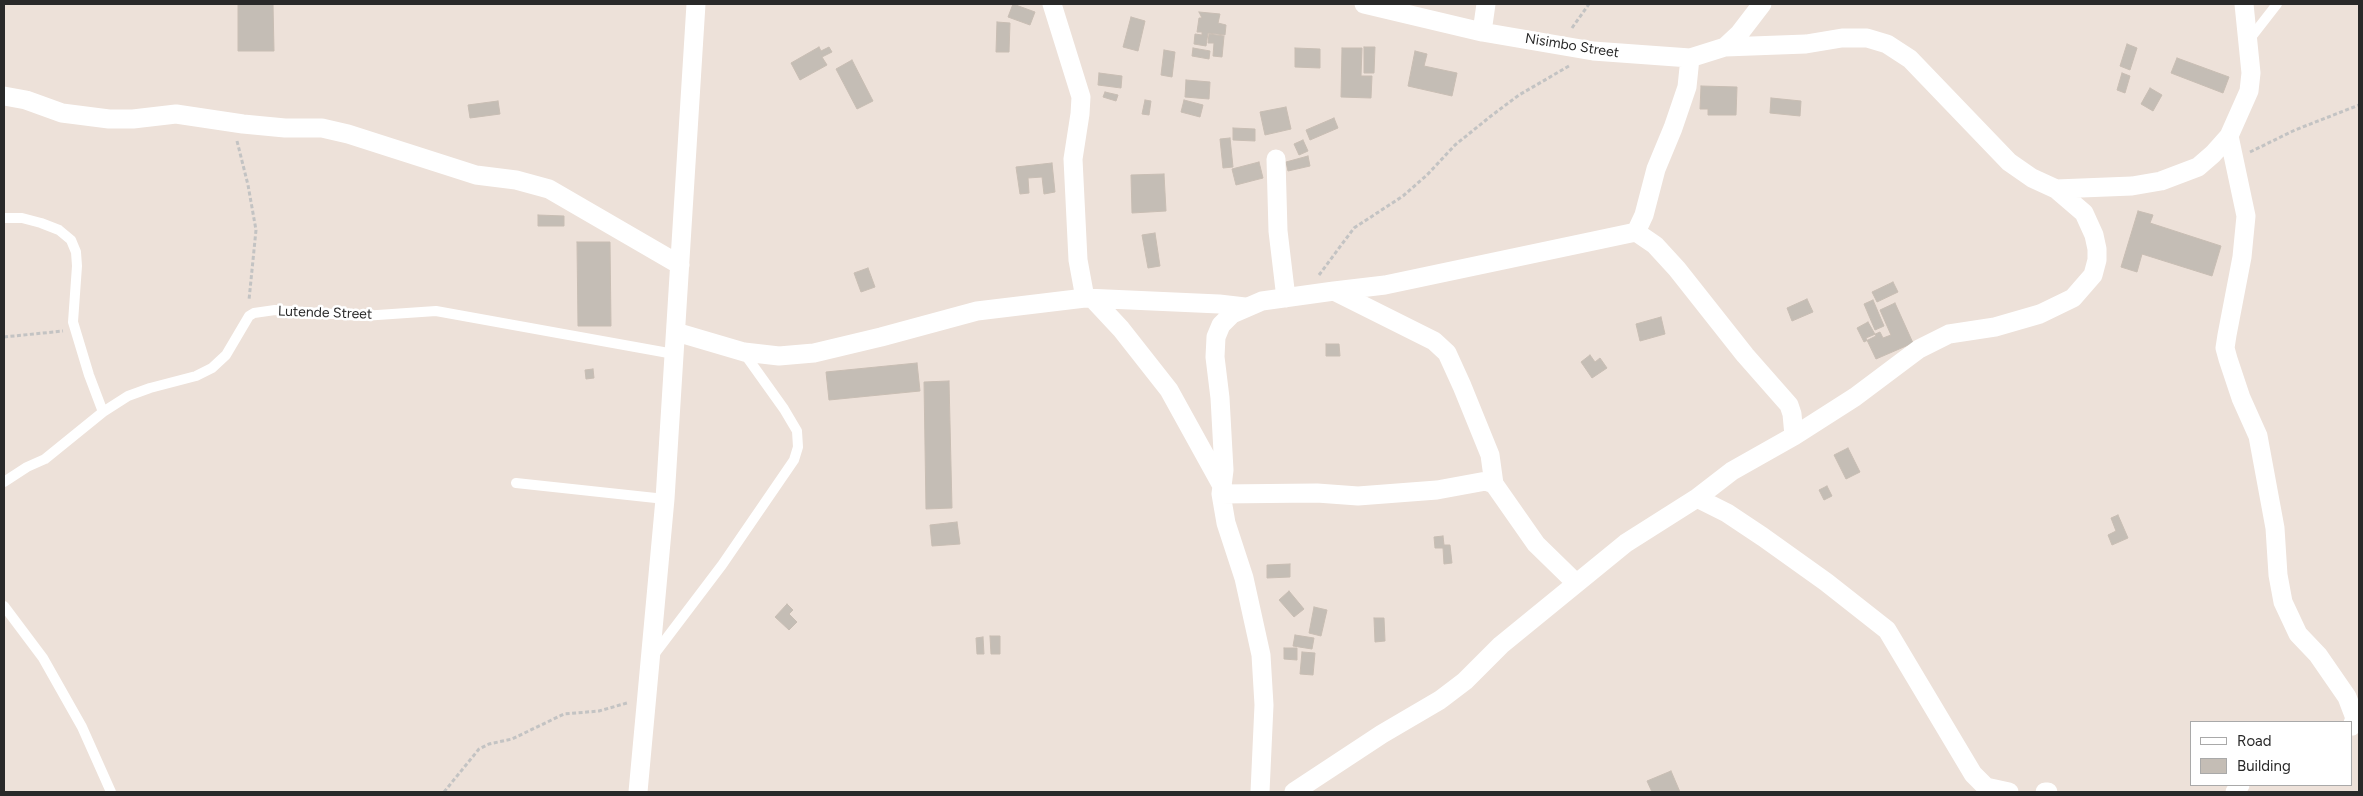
<!DOCTYPE html>
<html>
<head>
<meta charset="utf-8">
<style>
  body { margin:0 }
  #map { position:relative; width:2363px; height:796px; overflow:hidden; background:#ede1d9; font-family:Figtree,sans-serif }
  canvas { display:block }
  .frame { position:absolute; inset:0; border:5px solid #292929; pointer-events:none }
  .legend { position:absolute; left:2190px; top:721px; width:162px; height:65px; box-sizing:border-box; background:#fff; border:1px solid #a9a9a9; margin:0; padding:6px 9px; list-style:none; font-size:15px; color:#292929 }
  .legend li { display:flex; align-items:center; gap:10px; height:25px }
  .legend b { width:25px; border:1px solid #a9a9a9 }
</style>
</head>
<body>
<div id="map">
<canvas width="2363" height="796"></canvas>
<div class="frame"></div>
<ul class="legend">
<li><b style="height:6px;background:#fff"></b>Road</li>
<li><b style="height:14px;background:#c4bdb5"></b>Building</li>
</ul>
</div>
<script>
const ctx = document.querySelector('canvas').getContext('2d');
ctx.lineJoin = 'round';
function fillPath(path, color) {
  ctx.fillStyle = color;
  ctx.fill(path, 'evenodd');
}
function poly(rows) {
  const path = new Path2D();
  for (const r of rows) {
    path.moveTo(r[0], r[1]);
    for (let i = 2; i < r.length; i += 2) path.lineTo(r[i], r[i + 1]);
  }
  return path;
}
function stroke(path, color, width, dash) {
  ctx.strokeStyle = color;
  ctx.lineWidth = width;
  ctx.lineCap = dash ? 'butt' : 'round';
  ctx.setLineDash(dash || []);
  ctx.stroke(path);
}
function label(font, color, halo, rows, align = 'center') {
  ctx.font = font + ' Figtree,sans-serif';
  ctx.lineWidth = 5;
  ctx.setLineDash([]);
  ctx.textBaseline = 'middle';
  ctx.strokeStyle = halo;
  ctx.fillStyle = color;
  for (const [text, x, y, turn = 0] of rows) {
    ctx.save();
    ctx.translate(x, y);
    ctx.rotate((+turn || 0) * Math.PI / 180);
    ctx.textAlign = isNaN(turn) ? turn : align;
    if (halo) ctx.strokeText(text, 0, 0);
    ctx.fillText(text, 0, 0);
    ctx.restore();
  }
}
const building = poly([
  [238,4,273,4,274,51,238,51,238,4],
  [1013,4,1035,12,1030,25,1008,17,1013,4],
  [1199,12,1220,14,1218,23,1226,25,1225,35,1208,33,1206,46,1194,44,1195,34,1202,35,1202,32,1197,32,1199,18,1202,18,1199,12],
  [1131,17,1145,21,1138,51,1123,47,1131,17],
  [997,22,1010,23,1009,52,996,52,997,22],
  [1209,34,1224,36,1222,57,1213,56,1214,43,1208,43,1209,34],
  [2127,44,2137,48,2130,70,2120,66,2127,44],
  [819,47,821,51,829,47,832,52,822,57,827,65,800,80,791,63,819,47],
  [1364,47,1375,47,1374,73,1364,73,1364,47],
  [1193,48,1210,51,1209,59,1192,56,1193,48],
  [1295,48,1320,49,1320,68,1295,67,1295,48],
  [1342,48,1362,48,1361,76,1372,76,1371,98,1341,97,1342,48],
  [1164,50,1175,52,1172,77,1161,75,1164,50],
  [1415,51,1427,54,1424,66,1457,73,1452,96,1408,86,1415,51],
  [2177,58,2229,77,2223,93,2171,73,2177,58],
  [852,60,873,101,857,109,836,69,852,60],
  [1099,73,1122,76,1121,88,1098,85,1099,73],
  [2122,73,2130,76,2125,93,2117,90,2122,73],
  [1186,80,1210,82,1209,99,1185,97,1186,80],
  [1701,86,1737,87,1736,115,1708,115,1708,109,1700,109,1701,86],
  [2150,88,2162,95,2153,111,2141,104,2150,88],
  [1105,92,1118,95,1116,101,1103,97,1105,92],
  [1771,98,1801,101,1800,116,1770,113,1771,98],
  [1145,100,1151,101,1149,115,1142,114,1145,100],
  [1184,100,1203,105,1200,117,1181,112,1184,100],
  [498,101,500,114,470,118,468,105,498,101],
  [1286,107,1291,129,1265,135,1260,112,1286,107],
  [1334,118,1338,128,1310,140,1306,130,1334,118],
  [1233,128,1255,129,1255,141,1233,140,1233,128],
  [1230,138,1233,167,1223,168,1220,139,1230,138],
  [1303,140,1308,151,1299,155,1294,144,1303,140],
  [1308,156,1310,166,1288,171,1286,162,1308,156],
  [1259,162,1263,178,1236,185,1232,169,1259,162],
  [1052,163,1055,192,1044,194,1042,177,1028,178,1029,193,1020,194,1016,167,1052,163],
  [1164,174,1166,211,1132,213,1131,175,1164,174],
  [2138,211,2153,215,2150,223,2221,246,2212,276,2142,254,2137,272,2121,267,2138,211],
  [538,215,564,216,564,226,538,226,538,215],
  [1155,233,1160,266,1148,268,1142,235,1155,233],
  [577,242,610,242,611,326,578,326,577,242],
  [868,268,875,287,861,292,854,273,868,268],
  [1893,282,1898,292,1877,302,1872,292,1893,282],
  [1807,299,1813,312,1792,321,1787,308,1807,299],
  [1873,300,1884,326,1875,330,1864,304,1873,300],
  [1895,303,1913,343,1876,359,1866,338,1880,332,1883,338,1891,335,1880,310,1895,303],
  [1661,317,1665,334,1640,341,1636,324,1661,317],
  [1868,322,1876,336,1864,342,1857,328,1868,322],
  [1326,344,1339,344,1340,356,1326,356,1326,344],
  [1590,355,1595,362,1600,358,1607,368,1592,378,1581,362,1590,355],
  [917,363,920,391,829,400,826,372,917,363],
  [593,369,594,378,586,379,585,370,593,369],
  [949,381,952,508,926,509,924,382,949,381],
  [1848,448,1860,472,1846,479,1834,455,1848,448],
  [1827,486,1832,496,1824,500,1819,490,1827,486],
  [2118,515,2128,538,2112,545,2108,535,2116,531,2111,518,2118,515],
  [957,522,960,544,932,546,930,525,957,522],
  [1443,536,1444,545,1450,545,1452,563,1444,564,1443,548,1435,548,1434,537,1443,536],
  [1290,564,1290,577,1267,578,1267,565,1290,564],
  [1289,591,1304,609,1294,617,1279,600,1289,591],
  [787,604,793,610,789,614,797,622,789,630,775,617,787,604],
  [1314,607,1327,610,1321,636,1309,633,1314,607],
  [1374,618,1384,618,1385,641,1375,642,1374,618],
  [1295,635,1314,638,1312,649,1293,646,1295,635],
  [990,636,1000,636,1000,654,991,654,990,636],
  [983,637,984,654,977,654,976,638,983,637],
  [1284,648,1297,648,1297,660,1284,659,1284,648],
  [1302,652,1315,653,1313,675,1300,674,1302,652],
  [1671,771,1680,792,1652,792,1647,781,1671,771]
]);
const path = poly([
  [1572,28,1589,4],
  [237,141,248,185,256,230,249,300],
  [2250,152,2295,130,2359,105],
  [1319,275,1354,228,1403,196,1427,175,1455,145,1491,116,1519,95,1569,66],
  [4,337,63,331],
  [444,792,479,749,489,744,512,739,564,714,599,711,627,703]
]);
const lane = poly([
  [2249,40,2277,4],
  [4,218,22,218,41,223,59,230,71,240,76,252,77,266,73,322,89,375,103,412],
  [4,482,27,467,45,459,103,412,128,396,150,388,196,376,212,368,226,355,249,316,254,313,275,310,363,316,436,311,674,354],
  [516,483,665,499],
  [4,606,43,658,82,727,111,792],
  [653,656,722,565,794,460,798,447,797,431,784,409,744,353]
]);
const street = poly([
  [1052,4,1081,97,1080,114,1073,159,1078,260,1085,298],
  [1364,4,1482,32,1593,51,1690,58,1725,47,1739,34,1762,4],
  [1482,32,1486,4],
  [4,96,26,100,62,113,109,119,133,119,176,114,243,124,285,128,322,128,348,134,476,175,516,180,549,189,680,265],
  [2229,136,2246,216,2242,257,2227,335,2225,348,2228,359,2241,398,2258,436,2275,528,2278,575,2283,602,2298,634,2318,655,2347,697,2355,718,2352,726],
  [1276,159,1278,231,1286,298],
  [2056,189,2132,186,2161,181,2198,167,2213,154,2229,136,2249,91,2251,73,2244,4],
  [1636,232,1644,215,1656,169,1673,128,1687,87,1690,58],
  [1334,291,1385,285,1636,232,1655,245,1677,269,1745,355,1789,405,1792,414,1794,436],
  [1093,299,1121,329,1169,390,1222,486],
  [676,332,744,352,779,356,814,353,881,337,977,311,1085,298,1219,304,1245,307],
  [1221,494,1317,493,1358,496,1437,490,1486,481,1494,484,1536,544,1576,583],
  [1697,498,1727,513,1763,537,1826,582,1887,630,1973,774,1986,787,2009,792],
  [638,792,665,499,696,4],
  [1260,792,1264,705,1261,655,1244,578,1226,523,1221,494,1224,470,1220,398,1215,357,1216,337,1221,325,1232,314,1262,301,1334,291,1434,341,1447,353,1462,386,1490,455,1494,484],
  [1294,792,1382,734,1440,700,1465,681,1501,645,1626,543,1697,498,1732,471,1794,436,1855,397,1919,349,1949,334,1995,327,2040,314,2073,298,2093,275,2097,260,2097,249,2094,235,2084,213,2056,189,2032,178,2009,162,1910,59,1887,44,1867,38,1842,38,1806,44,1725,47],
  [2045,792,2048,792],
  [2235,792,2240,785]
]);
const streetNames = [
  ["Nisimbo Street",1572,46,9],
  ["Lutende Street",325,313,2]
];
fillPath(building, '#c4bdb5');
stroke(building, '#c8bdb3', 1);
stroke(path, '#c3c3c3', 3, [4, 2.5]);
stroke(lane, '#fff', 10);
stroke(street, '#fff', 19);
label('14px', '#292929', '#fff', streetNames);
</script>
</body>
</html>
